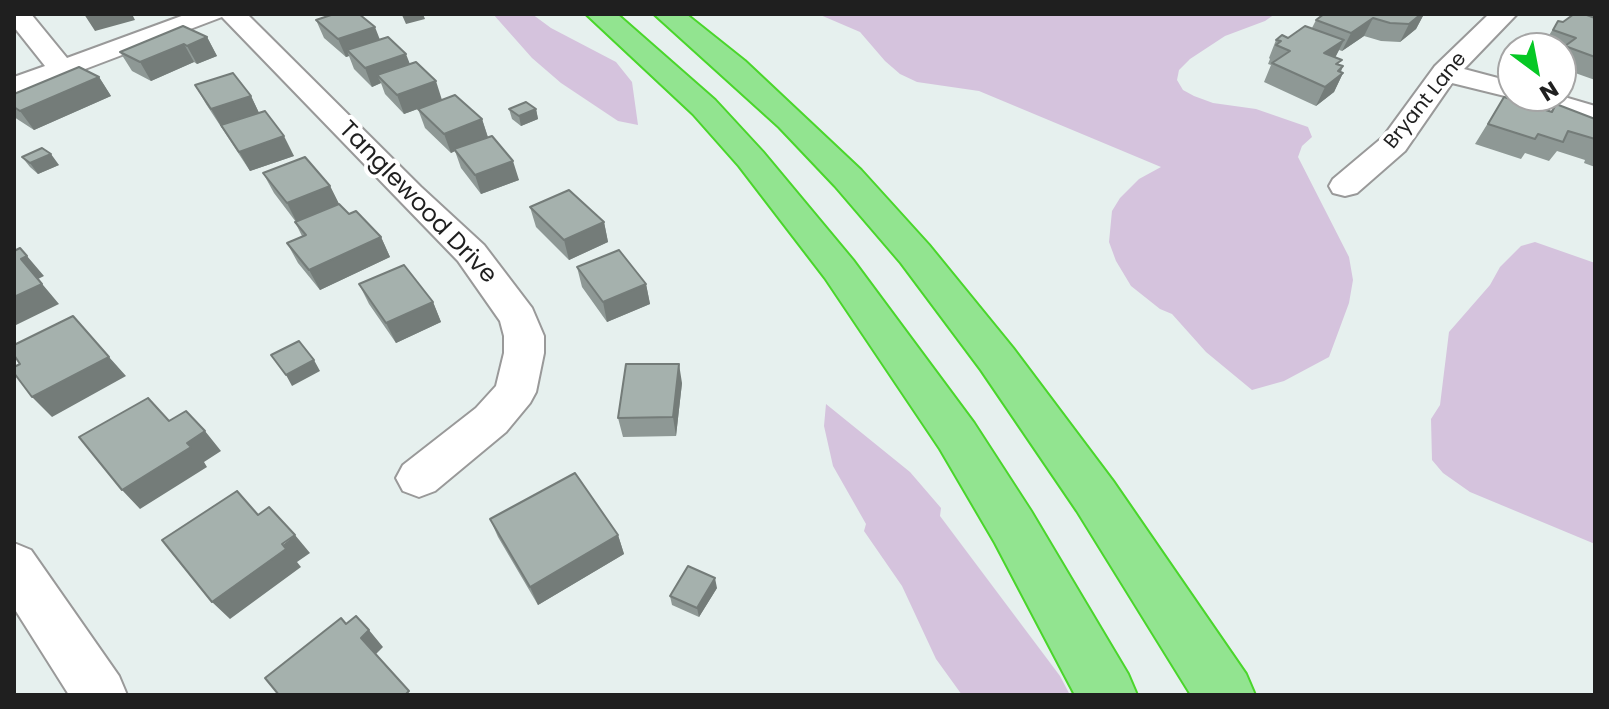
<!DOCTYPE html>
<html>
<head>
<meta charset="utf-8">
<style>
  body { margin:0 }
  #map { position:relative; width:1609px; height:709px; overflow:hidden; background:#e6f0ee; font-family:Poppins,sans-serif }
  canvas { display:block }
  .frame { position:absolute; inset:0; border:16px solid #1f1f1f; pointer-events:none }
  .north { position:absolute; left:1497px; top:32px; width:80px; height:80px; box-sizing:border-box; background:#fff; border:2px solid #a5a5a5; border-radius:50%; rotate:148deg; font-size:22px; font-weight:700; line-height:32px; text-align:center; color:#1f1f1f }
  .north::after { content:''; display:block; margin:auto; width:28px; height:36px; background:#06c825; clip-path:polygon(50% 0,100% 100%,50% 72%,0 100%) }
</style>
</head>
<body>
<div id="map">
<canvas width="1609" height="709"></canvas>
<div class="frame"></div>
<div class="north">N</div>
</div>
<script>
const ctx = document.querySelector('canvas').getContext('2d');
ctx.lineJoin = 'round';
function fillPath(path, color) {
  ctx.fillStyle = color;
  ctx.fill(path, 'evenodd');
}
function poly(rows) {
  const path = new Path2D();
  for (const r of rows) {
    path.moveTo(r[0], r[1]);
    for (let i = 2; i < r.length; i += 2) path.lineTo(r[i], r[i + 1]);
  }
  return path;
}
function stroke(path, color, width, dash) {
  ctx.strokeStyle = color;
  ctx.lineWidth = width;
  ctx.lineCap = dash ? 'butt' : 'round';
  ctx.setLineDash(dash || []);
  ctx.stroke(path);
}
function label(font, color, halo, rows, align = 'center') {
  ctx.font = font + ' Poppins,sans-serif';
  ctx.lineWidth = 8;
  ctx.setLineDash([]);
  ctx.textBaseline = 'middle';
  ctx.strokeStyle = halo;
  ctx.fillStyle = color;
  for (const [text, x, y, turn = 0] of rows) {
    ctx.save();
    ctx.translate(x, y);
    ctx.rotate((+turn || 0) * Math.PI / 180);
    ctx.textAlign = isNaN(turn) ? turn : align;
    if (halo) ctx.strokeText(text, 0, 0);
    ctx.fillText(text, 0, 0);
    ctx.restore();
  }
}
const wetland = poly([
  [493,14,532,14,551,28,616,62,632,82,638,125,618,121,561,83,532,58],
  [818,14,1275,14,1265,21,1225,36,1190,59,1179,70,1177,80,1183,90,1194,96,1213,103,1256,109,1308,127,1312,137,1302,146,1298,157,1349,257,1353,280,1349,303,1329,357,1284,381,1252,390,1206,352,1172,314,1160,309,1131,286,1116,261,1109,242,1112,211,1120,198,1139,179,1161,167,979,91,917,82,900,74,885,61,860,32],
  [1535,242,1595,263,1595,544,1470,492,1443,473,1432,460,1431,419,1440,405,1449,332,1490,285,1500,267,1521,246],
  [826,404,910,472,941,508,940,516,1060,676,1070,695,962,695,936,659,902,586,864,531,866,524,833,466,824,426]
]);
const minor = poly([
  [14,14,31,14,67,58,187,14,247,14,421,187,484,245,532,308,544,336,544,353,536,392,530,403,506,432,435,491,419,497,403,491,396,478,403,465,476,408,496,386,504,353,504,336,500,321,458,261,222,17,14,96,14,77,45,66,14,27,14,14],
  [1489,14,1517,14,1464,69,1513,82,1513,96,1561,96,1595,106,1595,124,1520,102,1517,99,1452,83,1405,151,1357,193,1345,196,1333,193,1329,186,1333,179,1383,137,1435,66,1489,14],
  [14,543,31,550,119,676,127,695,69,695,14,608,14,543]
]);
const highway = poly([
  [586,14,617,14,715,100,763,152,853,260,974,423,1031,511,1128,674,1137,695,1075,695,995,543,940,449,825,278,739,166,693,114,586,14],
  [654,14,686,14,745,61,861,170,929,245,1013,348,1113,481,1246,674,1255,695,1191,695,1077,511,981,370,901,263,835,186,779,127,654,14]
]);
const wall = poly([
  [1424,14,1416,29,1400,42,1381,41,1364,36,1342,51,1339,50,1335,57,1339,65,1343,66,1341,72,1343,73,1334,92,1316,106,1264,82,1271,65,1268,64,1270,59,1269,58,1276,40,1288,38,1312,28,1316,20],
  [1574,14,1595,14,1595,80,1561,68,1561,48,1541,48,1558,21,1563,22],
  [316,20,379,39,410,64,442,100,404,114,385,94,381,83,372,87,354,69,349,56,346,57,324,38],
  [207,37,217,56,197,64,194,62,151,81,132,71,120,52],
  [99,77,111,96,34,130,14,117,14,94],
  [195,85,251,96,259,113,294,156,250,171,206,104],
  [1504,97,1550,112,1556,104,1595,119,1595,167,1584,163,1585,160,1557,151,1549,161,1525,153,1521,159,1475,144],
  [418,109,482,119,488,137,519,180,481,194,461,168,455,151,451,153,425,128],
  [509,109,536,109,538,119,521,126,512,119],
  [22,157,59,165,38,174,30,167],
  [263,173,330,186,339,204,349,214,381,237,390,257,320,290,298,263,287,243,302,236,295,222,296,222,274,193],
  [530,207,604,222,608,242,569,260,536,227],
  [577,267,646,284,650,304,607,322,582,287],
  [359,284,433,302,441,322,396,343,369,304],
  [682,383,676,436,623,437,618,418],
  [490,519,618,535,624,554,538,605,498,537],
  [717,588,699,617,672,605,670,596]
]);
const shadedWall = poly([
  [84,14,132,14,135,20,95,31],
  [405,14,423,14,425,19,406,24,402,15],
  [1421,14,1424,14,1416,29,1400,42,1409,24],
  [1373,18,1364,36,1342,51,1351,33],
  [375,27,382,45,347,50,349,56,346,57,338,39],
  [207,37,217,56,197,64,187,46],
  [1344,40,1335,58,1324,53],
  [184,44,194,62,151,81,140,62],
  [406,54,413,72,377,75,381,83,372,87,365,68],
  [1343,66,1338,76,1343,73,1334,92,1316,106,1325,87,1338,71],
  [99,77,111,96,34,130,20,111],
  [436,81,442,100,404,114,397,95],
  [251,96,260,115,222,128,211,109],
  [536,109,538,119,521,126,519,116],
  [482,119,488,138,454,149,455,151,451,153,444,134],
  [284,136,294,156,250,171,239,152],
  [51,154,59,165,38,174,30,163],
  [513,161,519,180,481,194,475,175],
  [330,186,340,206,297,223,287,203],
  [604,222,608,242,569,260,564,240],
  [381,237,390,257,320,290,309,270],
  [27,256,44,276,38,279,59,304,14,326,14,297,21,259],
  [646,284,650,304,607,322,603,302],
  [433,302,441,322,396,343,386,323],
  [109,357,126,376,52,417,32,397],
  [314,360,320,371,292,386,286,375],
  [679,364,682,383,676,436,673,417],
  [205,431,221,451,204,462,207,467,140,509,122,490,187,443],
  [295,535,310,553,297,562,301,567,230,619,212,602],
  [618,535,624,554,538,605,530,587],
  [715,578,717,588,699,617,697,608],
  [369,630,383,647,375,655,361,638]
]);
const building = poly([
  [334,14,359,14,375,27,338,39,316,20,334,14],
  [1324,14,1421,14,1409,24,1390,23,1373,18,1351,33,1316,20,1324,14],
  [1574,14,1584,14,1595,18,1595,57,1565,46,1576,38,1553,30,1558,21,1563,22,1574,14],
  [183,26,207,37,187,46,184,44,140,62,120,52,183,26],
  [1305,26,1344,40,1324,53,1342,60,1336,64,1343,66,1338,71,1343,73,1325,87,1272,63,1290,51,1276,45,1281,41,1276,40,1282,35,1288,38,1305,26],
  [388,37,406,54,365,68,347,50,388,37],
  [416,62,436,81,397,95,377,75,416,62],
  [79,67,99,77,20,111,14,107,14,94,79,67],
  [233,73,251,96,211,109,195,85,233,73],
  [455,95,482,119,444,134,418,109,455,95],
  [1504,97,1552,112,1556,104,1595,119,1595,139,1568,131,1563,142,1538,134,1535,139,1488,124,1504,97],
  [526,102,536,109,519,116,509,109,526,102],
  [265,111,284,136,239,152,221,125,265,111],
  [492,136,513,161,475,175,454,149,492,136],
  [42,148,51,154,30,163,22,157,42,148],
  [305,157,330,186,287,203,263,173,305,157],
  [569,190,604,222,564,240,530,207,569,190],
  [339,204,349,214,356,211,381,237,309,270,287,243,306,235,295,222,339,204],
  [20,248,27,256,21,259,42,284,14,297,14,251,20,248],
  [619,250,646,284,603,302,577,267,619,250],
  [404,265,433,302,386,323,359,284,404,265],
  [73,316,109,357,32,397,14,373,14,367,20,364,14,355,14,345,73,316],
  [299,341,314,360,286,375,271,355,299,341],
  [626,364,679,364,673,417,618,418,626,364],
  [148,398,169,421,186,411,205,431,187,443,191,447,122,490,79,437,148,398],
  [575,473,618,535,530,587,490,519,575,473],
  [237,491,258,515,269,507,295,535,282,544,286,549,212,602,162,540,237,491],
  [688,566,715,578,697,608,670,596,688,566],
  [356,616,369,630,361,638,409,691,405,695,279,695,265,678,341,618,346,624,356,616]
]);
const farStreetnames = [
  ["Bryant Lane",1426,101,-51]
];
const streetNames = [
  ["Tanglewood Drive",417,203,46]
];
fillPath(wetland, '#d5c3dd');
stroke(minor, '#999', 4);
stroke(highway, '#4ad62b', 4);
fillPath(minor, '#fff');
fillPath(highway, '#92e490');
fillPath(wall, '#8e9895');
fillPath(shadedWall, '#747c79');
fillPath(building, '#a5b1ad');
stroke(building, '#747c79', 2);
label('20px', '#1f1f1f', '#fff', farStreetnames);
label('24px', '#1f1f1f', '#fff', streetNames);
</script>
</body>
</html>
